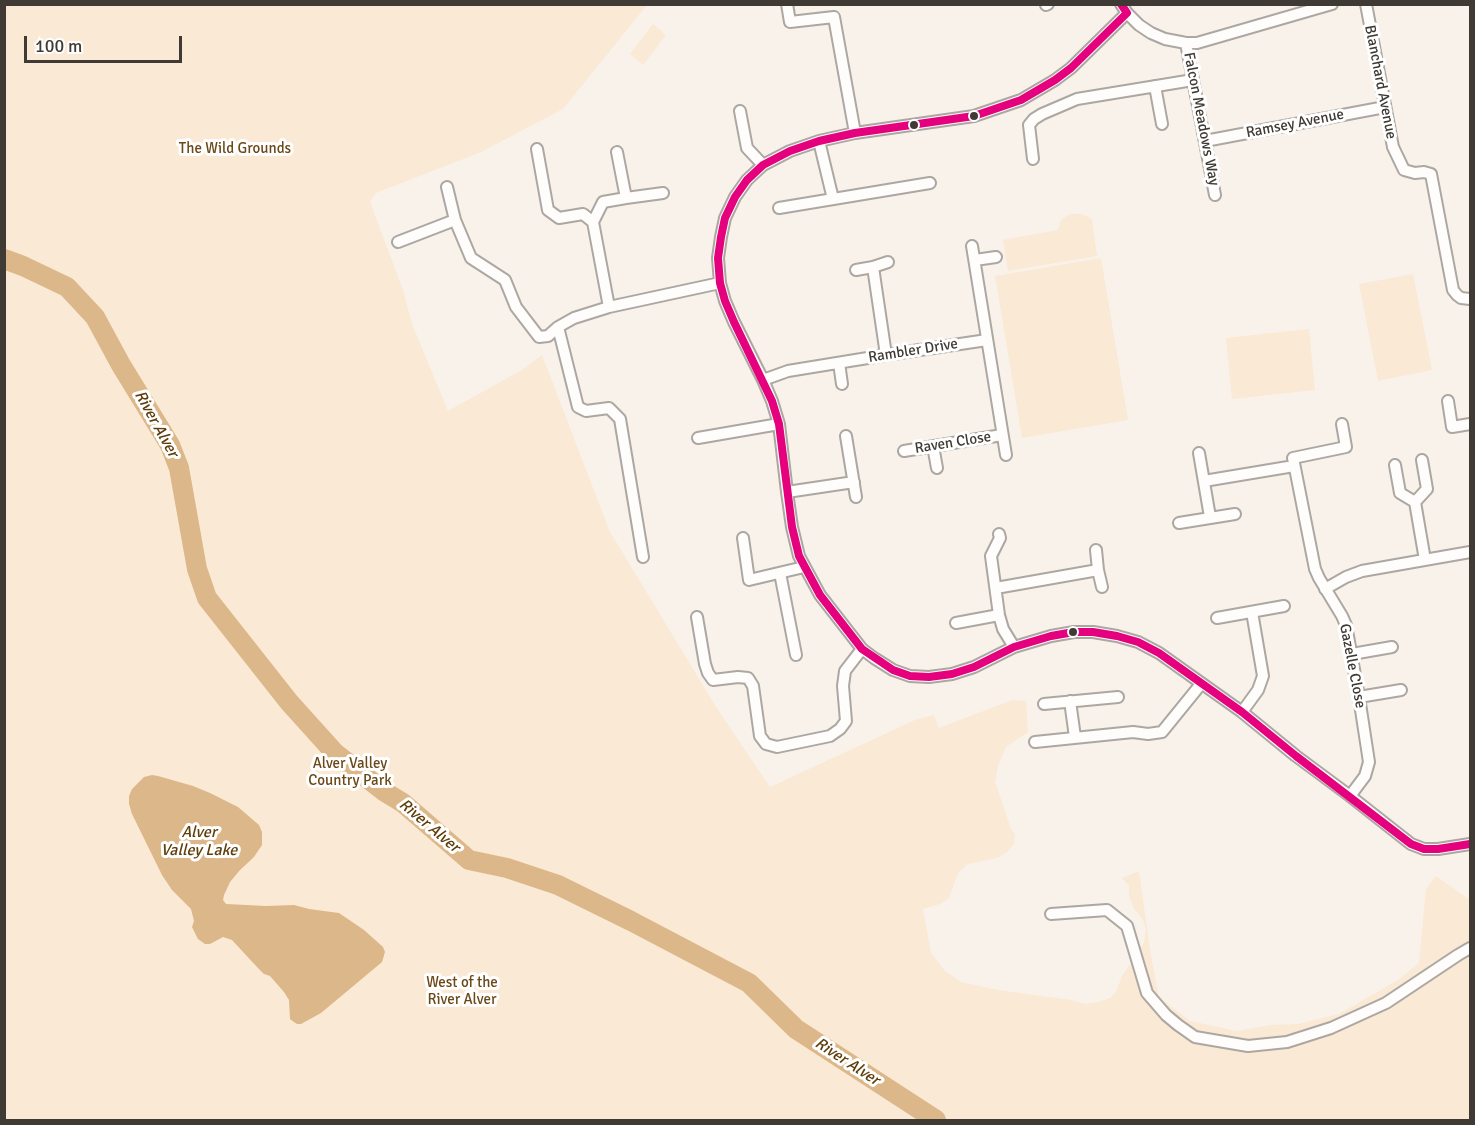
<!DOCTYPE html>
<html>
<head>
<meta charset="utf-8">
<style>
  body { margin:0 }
  #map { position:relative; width:1475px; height:1125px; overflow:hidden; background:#f8f2eb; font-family:Signika,sans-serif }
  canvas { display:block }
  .frame { position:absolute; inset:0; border:6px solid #3f3a34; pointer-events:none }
  .scale { position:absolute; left:24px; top:36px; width:158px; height:27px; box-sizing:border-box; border:3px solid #3f3a34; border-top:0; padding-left:8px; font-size:18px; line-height:21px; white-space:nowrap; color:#3f3a34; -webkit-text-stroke:4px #fff; paint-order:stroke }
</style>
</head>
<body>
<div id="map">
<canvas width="1475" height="1125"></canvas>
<div class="frame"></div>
<div class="scale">100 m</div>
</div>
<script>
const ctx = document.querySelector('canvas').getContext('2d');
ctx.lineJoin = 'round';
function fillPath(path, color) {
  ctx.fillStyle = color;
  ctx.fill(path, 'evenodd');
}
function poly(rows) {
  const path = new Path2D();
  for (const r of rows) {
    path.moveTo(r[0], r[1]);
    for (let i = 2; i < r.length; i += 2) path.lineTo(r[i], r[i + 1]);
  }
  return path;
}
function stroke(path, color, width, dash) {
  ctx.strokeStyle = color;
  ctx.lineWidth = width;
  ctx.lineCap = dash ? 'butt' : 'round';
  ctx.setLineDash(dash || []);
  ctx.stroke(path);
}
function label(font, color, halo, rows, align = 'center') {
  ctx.font = font + ' Signika,sans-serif';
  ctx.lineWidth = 6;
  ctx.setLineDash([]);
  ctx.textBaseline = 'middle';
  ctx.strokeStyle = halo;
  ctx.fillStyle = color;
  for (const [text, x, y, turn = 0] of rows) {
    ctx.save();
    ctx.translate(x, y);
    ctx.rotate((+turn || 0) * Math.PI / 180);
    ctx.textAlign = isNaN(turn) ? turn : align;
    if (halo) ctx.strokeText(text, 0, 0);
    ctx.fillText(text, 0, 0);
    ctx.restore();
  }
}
const green = poly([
  [5,5,647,5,563,109,481,152,376,193,370,202,403,290,412,324,448,411,522,370,542,355,610,532,718,710,770,787,915,720,934,715,939,728,1012,700,1026,701,1028,732,1006,747,998,766,995,782,1010,826,1015,835,1014,844,1007,852,997,858,968,864,958,873,949,898,940,904,923,909,931,953,945,971,961,982,998,990,1071,1000,1085,1004,1098,1002,1110,998,1116,992,1122,976,1144,943,1146,929,1143,920,1134,909,1129,896,1129,886,1122,878,1139,871,1151,956,1159,997,1190,1021,1237,1031,1271,1025,1298,1024,1339,1014,1398,980,1419,963,1426,889,1436,876,1470,900,1470,1120,5,1120],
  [653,24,666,35,643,65,630,54],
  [1070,214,1082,214,1092,219,1097,256,1008,271,1003,240,1058,230,1061,220],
  [1101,258,1128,420,1022,438,995,276],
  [1413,274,1432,370,1378,381,1359,284],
  [1309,329,1315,390,1232,399,1226,338]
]);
const water = poly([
  [152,775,158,776,193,786,210,793,238,807,259,825,262,832,262,845,254,857,240,870,230,882,224,895,223,900,226,904,266,906,294,905,309,909,339,913,364,930,383,947,385,952,382,962,321,1013,301,1024,297,1024,294,1022,290,1019,289,1000,284,992,270,976,264,974,257,967,232,940,223,937,210,944,205,944,198,939,192,927,194,921,191,909,172,890,162,875,132,814,129,804,129,796,132,789,144,777]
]);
const river = poly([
  [4,259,23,266,67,287,95,317,121,365,170,445,179,468,197,569,207,598,289,702,335,753,385,792,403,803,469,860,507,868,558,885,631,921,749,983,796,1029,936,1120]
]);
const minor = poly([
  [787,4,790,22,834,17,855,133],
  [1121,4,1127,13,1139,25,1151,33,1165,39,1186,43,1197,43,1332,4],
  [1366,4,1393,147,1404,170,1415,173,1424,172,1431,174,1453,290,1457,295,1461,298,1470,299],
  [1046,5,1048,4],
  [1127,13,1071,68,1055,80,1021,100,974,116,855,133,819,141,790,151,763,165,747,180,735,197,725,218,721,237,718,258,720,283,725,301,734,322,763,380,772,401,779,424,787,492,792,527,799,556,820,595,862,649,874,658,893,670,910,676,929,677,952,674,974,667,1014,647,1051,636,1074,632,1093,632,1117,636,1138,642,1159,653,1242,712,1296,756,1350,796,1411,844,1424,849,1438,849,1470,844],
  [1186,43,1215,195],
  [1155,86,1162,124],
  [740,111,747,148,763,165],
  [819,141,833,199],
  [1205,141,1385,107],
  [537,149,548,210,559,218,583,214,593,222,609,307],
  [617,152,626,198],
  [1033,159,1029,125,1034,119,1042,114,1077,99,1193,80],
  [447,187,455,220,471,258,505,280,516,307,539,337,548,336,558,327,574,318,609,307,720,283],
  [779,208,930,183],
  [593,222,603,202,626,198,663,193],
  [398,242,455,220],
  [972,246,1006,455],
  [975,260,996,257],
  [873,267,886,355],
  [856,270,873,267,888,262],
  [558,327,578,407,586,411,609,408,620,419,643,557],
  [839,363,842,384],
  [763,380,788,371,886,355,987,340],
  [1448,401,1452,427,1470,424],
  [1342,424,1346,447,1293,458,1315,569,1319,578,1342,616,1346,625,1359,697,1369,762,1365,776,1350,796],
  [846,436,856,497],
  [698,438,779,424],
  [933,446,937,468],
  [904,451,1002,435],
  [1199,453,1210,517],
  [1395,465,1400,493,1415,502,1427,489,1422,460],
  [1204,481,1294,466],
  [787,492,854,482],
  [1415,502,1425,560],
  [1179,523,1235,514],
  [999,534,1000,538,991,556,999,615,1003,629,1014,647],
  [743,538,749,580,804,567],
  [1098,570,1102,587],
  [780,573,796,655],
  [996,588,1098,570,1096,550],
  [1325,589,1346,577,1362,571,1470,552],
  [697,617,705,664,708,673,713,680,738,677,748,678,753,686,760,736,766,744,777,747,830,736,840,729,846,721,843,686,845,671,862,649],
  [1217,618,1284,606],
  [956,623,999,615],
  [1352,654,1392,647],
  [1359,697,1401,690],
  [1070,701,1075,737],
  [1044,704,1118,697],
  [1242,712,1258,690,1263,676,1252,612],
  [1035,742,1133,732,1148,734,1162,732,1201,684],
  [1051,914,1107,910,1127,926,1147,993,1166,1015,1178,1025,1195,1037,1248,1046,1287,1042,1331,1028,1386,1003,1458,955,1470,948]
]);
const bus1 = poly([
  [1121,4,1127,13,1071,68,1055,80,1021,100,974,116,855,133,819,141,790,151,763,165,747,180,735,197,725,218,721,237,718,258,720,283,725,301,734,322,772,401,779,424,792,527,799,556,820,595,862,649,893,670,910,676,929,677,952,674,974,667,1014,647,1051,636,1074,632,1093,632,1117,636,1138,642,1159,653,1242,712,1296,756,1411,844,1424,849,1438,849,1470,844]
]);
const markers = [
  [974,116,5,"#3f3a34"],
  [914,125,5,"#3f3a34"],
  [1073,632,5,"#3f3a34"]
];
const streetNames = [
  ["Blanchard Avenue",1380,82,79],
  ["Falcon Meadows Way",1201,119,79],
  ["Ramsey Avenue",1295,124,-11],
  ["Rambler Drive",913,351,-9],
  ["Raven Close",953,443,-9],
  ["Gazelle Close",1352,666,79]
];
const parkNames = [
  ["The Wild Grounds",235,149],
  ["Alver Valley",350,764],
  ["Country Park",350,781],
  ["West of the",462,983],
  ["River Alver",462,1000]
];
const waterNames = [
  ["River Alver",156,424,61],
  ["River Alver",429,826,40],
  ["Alver",199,833],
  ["Valley Lake",199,851],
  ["River Alver",847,1062,33]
];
fillPath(green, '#fae9d4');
fillPath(water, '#dcb789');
stroke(river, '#dcb789', 20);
stroke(minor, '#aca7a1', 14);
stroke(minor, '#fefdfc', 10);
stroke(bus1, '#e5007d', 8);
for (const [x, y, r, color] of markers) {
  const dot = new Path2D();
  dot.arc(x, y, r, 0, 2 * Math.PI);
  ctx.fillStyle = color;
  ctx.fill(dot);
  stroke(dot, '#fff', 2);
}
label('15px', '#3f3a34', '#fff', streetNames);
label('15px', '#6a4818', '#fff', parkNames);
label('italic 16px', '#5f3e0a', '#fff', waterNames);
</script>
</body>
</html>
